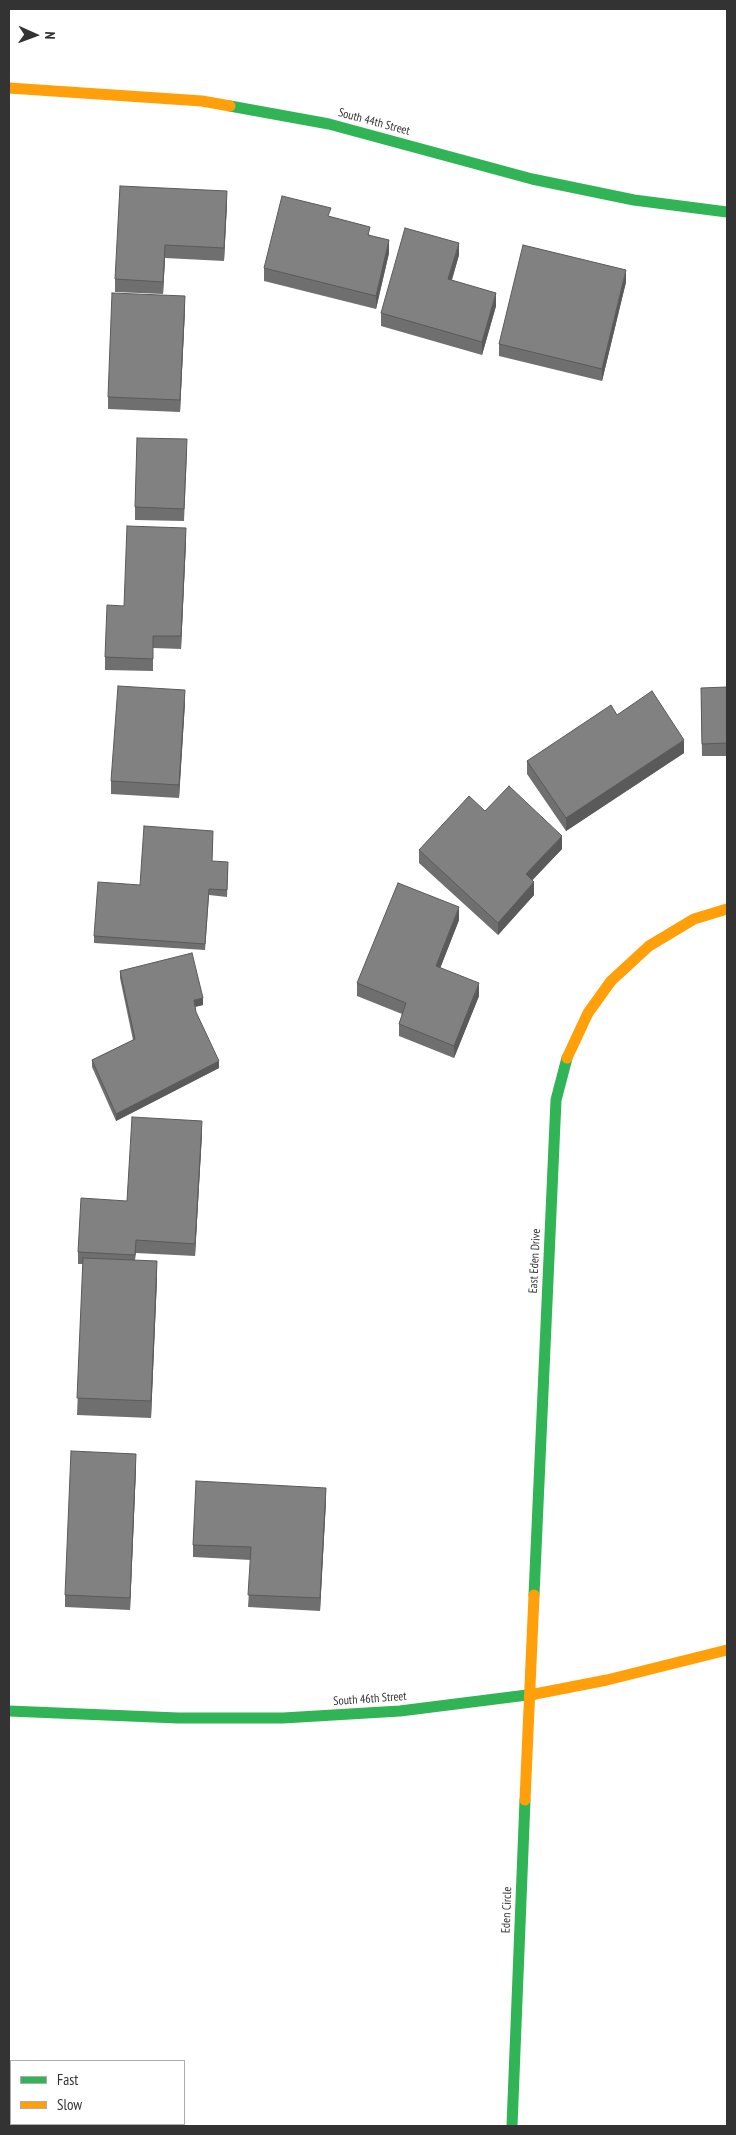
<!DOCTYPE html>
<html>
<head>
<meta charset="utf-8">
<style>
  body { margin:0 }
  #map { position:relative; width:736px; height:2135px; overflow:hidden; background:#fff; font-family:"PT Sans Narrow",sans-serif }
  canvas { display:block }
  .frame { position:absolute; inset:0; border:10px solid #333; pointer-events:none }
  .legend { position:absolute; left:10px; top:2060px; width:175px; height:65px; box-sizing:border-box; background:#fff; border:1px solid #adadad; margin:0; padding:6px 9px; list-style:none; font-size:15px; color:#333 }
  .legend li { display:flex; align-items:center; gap:10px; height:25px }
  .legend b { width:25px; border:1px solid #adadad }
  .north { position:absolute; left:10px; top:10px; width:50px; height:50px; -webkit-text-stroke:4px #fff; paint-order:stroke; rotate:92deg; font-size:14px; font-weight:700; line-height:20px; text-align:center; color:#333 }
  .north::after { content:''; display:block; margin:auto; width:18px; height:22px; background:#333; clip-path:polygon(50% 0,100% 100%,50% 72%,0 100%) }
</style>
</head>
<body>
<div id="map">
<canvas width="736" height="2135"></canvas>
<div class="frame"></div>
<ul class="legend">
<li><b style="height:6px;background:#30b455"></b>Fast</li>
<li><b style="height:6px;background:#ff9f0a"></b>Slow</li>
</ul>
<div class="north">N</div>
</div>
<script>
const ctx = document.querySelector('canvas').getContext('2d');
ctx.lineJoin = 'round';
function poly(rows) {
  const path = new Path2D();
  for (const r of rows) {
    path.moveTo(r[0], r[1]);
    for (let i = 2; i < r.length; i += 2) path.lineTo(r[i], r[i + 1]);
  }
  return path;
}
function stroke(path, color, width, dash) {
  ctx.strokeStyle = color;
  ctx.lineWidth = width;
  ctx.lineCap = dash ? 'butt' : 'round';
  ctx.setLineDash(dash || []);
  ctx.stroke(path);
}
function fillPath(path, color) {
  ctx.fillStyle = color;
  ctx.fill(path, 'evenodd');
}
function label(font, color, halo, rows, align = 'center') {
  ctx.font = font + ' "PT Sans Narrow",sans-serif';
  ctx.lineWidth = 5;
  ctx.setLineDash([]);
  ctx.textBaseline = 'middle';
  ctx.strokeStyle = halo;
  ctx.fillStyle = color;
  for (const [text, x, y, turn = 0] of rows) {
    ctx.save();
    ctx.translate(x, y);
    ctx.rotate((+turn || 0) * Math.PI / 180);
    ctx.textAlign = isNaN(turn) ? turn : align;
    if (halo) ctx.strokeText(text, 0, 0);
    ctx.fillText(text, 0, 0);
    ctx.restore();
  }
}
const fast = poly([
  [230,106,329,124,532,179,634,200,727,212],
  [534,1595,556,1100,567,1058],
  [9,1711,178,1718,283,1718,400,1711,535,1694],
  [512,2126,525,1800]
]);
const slow = poly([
  [9,88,202,101,230,106],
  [567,1058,588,1013,611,981,649,946,694,919,727,909],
  [535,1694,607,1680,727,1650],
  [525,1800,534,1595]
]);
const wall = poly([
  [227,203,224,261,165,258,163,294,115,292,115,279],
  [331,217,370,235,389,253,376,309,264,281,264,268],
  [459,255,452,280,496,306,482,355,381,326,381,313],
  [626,282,602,381,499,356,499,344],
  [185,309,180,412,108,409,108,397],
  [187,451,184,521,135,520,135,507],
  [186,541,181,649,153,648,153,671,105,670,105,657,124,606],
  [727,687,727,756,702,756,701,700],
  [185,702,179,798,111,794,111,781],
  [617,715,684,753,566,831,527,774,527,761],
  [485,811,562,849,532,880,534,895,498,935,419,863,419,850],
  [213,838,212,861,228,869,227,897,209,895,205,950,94,943,94,936,140,885],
  [459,920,440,968,479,996,454,1058,399,1036,399,1024,402,1014,357,996,357,983],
  [120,971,203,1005,195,1007,196,1012,219,1068,116,1121,92,1067,92,1060,133,1040,120,978],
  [202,1133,195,1256,136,1253,135,1260,157,1278,151,1418,77,1415,83,1264,78,1264,78,1252,127,1201],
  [136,1467,130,1610,65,1607,65,1595],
  [326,1500,320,1611,248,1607,251,1560,193,1557,193,1545]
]);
const shadedWall = poly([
  [227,191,227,203,224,261,224,248],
  [389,240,389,253,376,309,376,296],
  [459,243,459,255,448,292,448,279],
  [165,245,165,258,163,294,163,282],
  [626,270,626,282,602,381,602,369],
  [496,293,496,306,482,355,482,342],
  [185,296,185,309,180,412,180,400],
  [186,528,186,541,181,649,181,636],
  [185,690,185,702,179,798,179,785],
  [684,740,684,753,566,831,566,818],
  [562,836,562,849,526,887,526,874],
  [534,882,534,895,498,935,498,923],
  [459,907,459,920,436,979,436,966],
  [479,983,479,996,454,1058,454,1046],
  [203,998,203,1005,194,1007,194,1000],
  [219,1061,219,1068,116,1121,116,1114],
  [202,1121,202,1133,195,1256,195,1244],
  [157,1261,157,1278,151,1418,151,1401],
  [136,1454,136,1467,130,1610,130,1598],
  [326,1488,326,1500,320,1611,320,1598]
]);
const building = poly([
  [120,186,227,191,224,248,165,245,163,282,115,279,120,186],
  [282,196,331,208,328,216,370,227,368,235,389,240,376,296,264,268,282,196],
  [405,228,459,243,448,279,496,293,482,342,381,313,405,228],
  [523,245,626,270,602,369,499,344,523,245],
  [112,293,185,296,180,400,108,397,112,293],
  [137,438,187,439,184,509,135,507,137,438],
  [127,526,186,528,181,636,153,636,153,659,105,657,107,605,124,606,127,526],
  [118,686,185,690,179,785,111,781,118,686],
  [727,687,727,743,702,744,701,688,727,687],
  [652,691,684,740,566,818,527,761,611,705,617,715,652,691],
  [509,786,562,836,526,874,534,882,498,923,419,850,469,796,485,811,509,786],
  [144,826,213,831,212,861,228,862,227,890,209,889,205,944,94,936,98,882,140,885,144,826],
  [398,883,459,907,436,966,479,983,454,1046,399,1024,406,1003,357,983,398,883],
  [192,953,203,998,194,1000,196,1012,219,1061,116,1114,92,1060,135,1039,120,971,192,953],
  [132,1117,202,1121,195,1244,136,1240,135,1255,78,1252,81,1198,127,1201,132,1117],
  [83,1258,157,1261,151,1401,77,1398,83,1258],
  [71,1451,136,1454,130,1598,65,1595,71,1451],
  [196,1481,326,1488,320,1598,248,1595,251,1547,193,1545,196,1481]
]);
const streetNames = [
  ["South 44th Street",374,122,15],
  ["East Eden Drive",535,1261,-87],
  ["South 46th Street",370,1699,-4],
  ["Eden Circle",507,1910,-88]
];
stroke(fast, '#30b455', 11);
stroke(slow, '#ff9f0a', 11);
fillPath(wall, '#6f6f6f');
fillPath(shadedWall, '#5a5a5a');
fillPath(building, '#818181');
stroke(building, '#5a5a5a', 1);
label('12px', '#333', '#fff', streetNames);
</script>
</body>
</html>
